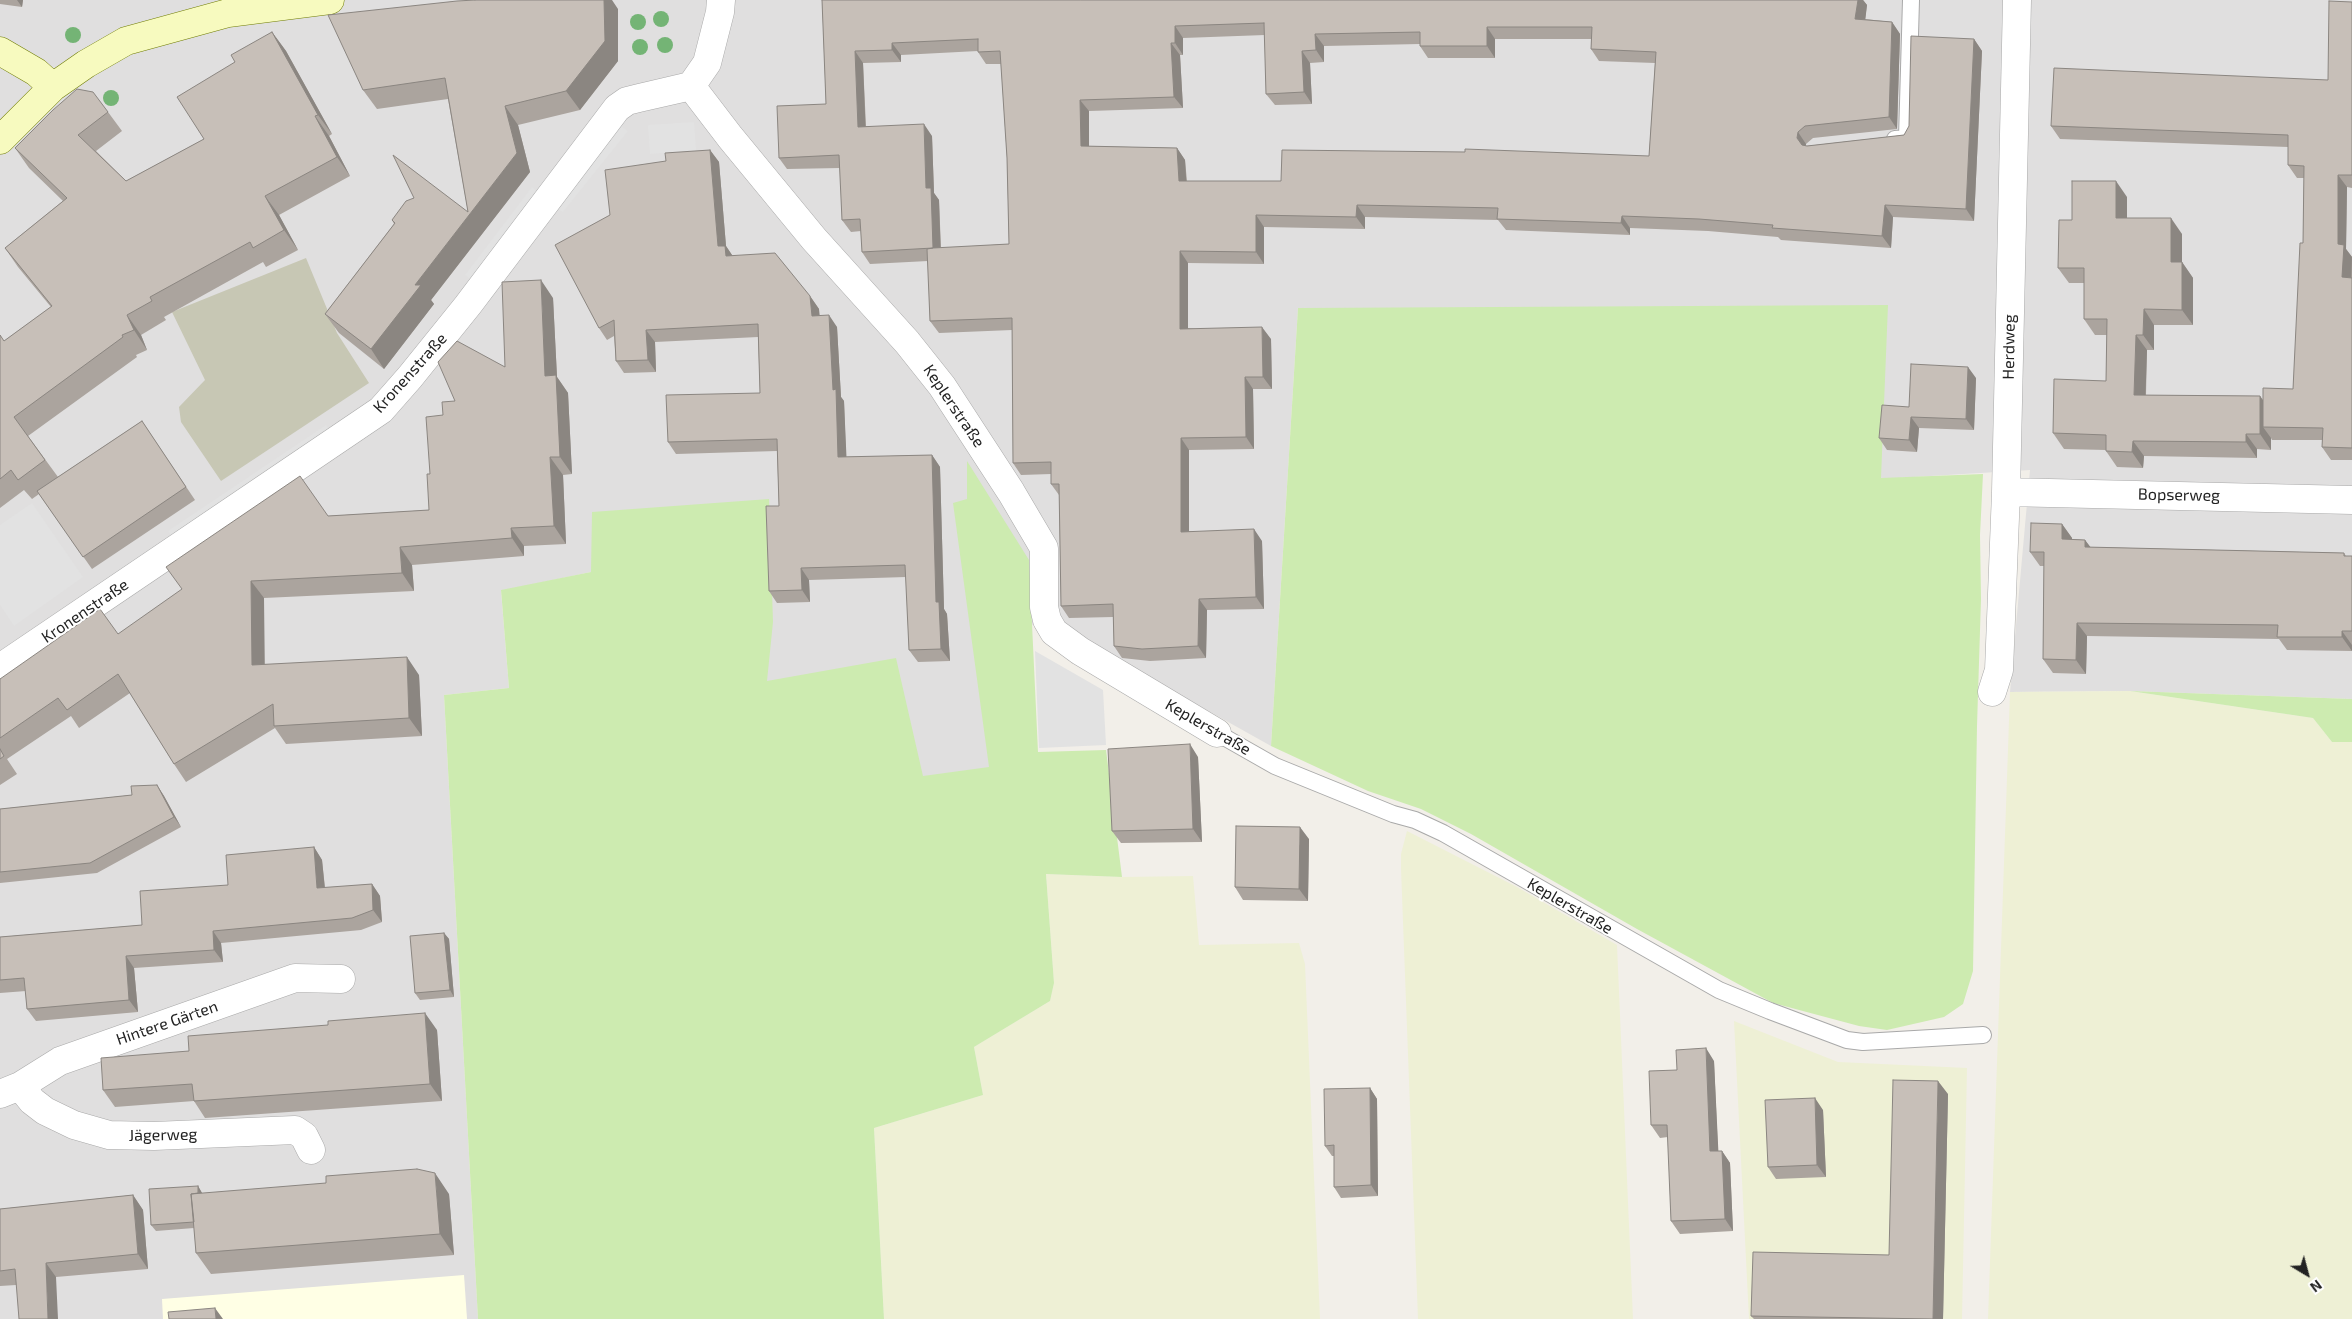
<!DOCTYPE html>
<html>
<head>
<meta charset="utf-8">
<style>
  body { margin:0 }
  #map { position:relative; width:2352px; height:1319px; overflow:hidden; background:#f2efe9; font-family:"Exo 2",sans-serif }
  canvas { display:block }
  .north { position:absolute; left:2282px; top:1249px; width:50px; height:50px; -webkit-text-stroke:4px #fff; paint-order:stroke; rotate:143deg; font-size:14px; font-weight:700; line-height:20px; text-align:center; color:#222 }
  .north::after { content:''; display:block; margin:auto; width:18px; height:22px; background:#222; clip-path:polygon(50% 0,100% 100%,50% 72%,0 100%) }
</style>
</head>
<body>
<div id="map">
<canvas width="2352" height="1319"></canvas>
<div class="north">N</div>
</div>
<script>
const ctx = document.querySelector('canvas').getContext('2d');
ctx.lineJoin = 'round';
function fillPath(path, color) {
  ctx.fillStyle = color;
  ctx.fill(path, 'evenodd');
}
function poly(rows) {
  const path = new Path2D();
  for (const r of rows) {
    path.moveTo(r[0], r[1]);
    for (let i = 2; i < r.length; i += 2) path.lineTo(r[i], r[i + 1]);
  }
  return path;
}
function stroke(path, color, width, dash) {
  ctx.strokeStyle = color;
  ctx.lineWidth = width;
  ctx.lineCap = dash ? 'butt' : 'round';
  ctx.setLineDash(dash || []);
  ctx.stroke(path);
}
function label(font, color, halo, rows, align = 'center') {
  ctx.font = font + ' "Exo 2",sans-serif';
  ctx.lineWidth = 4;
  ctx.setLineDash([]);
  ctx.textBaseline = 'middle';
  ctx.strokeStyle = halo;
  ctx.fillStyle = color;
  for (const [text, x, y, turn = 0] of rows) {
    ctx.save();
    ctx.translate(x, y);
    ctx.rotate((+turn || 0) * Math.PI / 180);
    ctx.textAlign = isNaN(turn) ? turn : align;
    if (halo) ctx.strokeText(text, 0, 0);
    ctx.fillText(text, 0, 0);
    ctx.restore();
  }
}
const residential = poly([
  [0,0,2352,0,2352,699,2130,691,2010,692,2030,470,1881,479,1298,308,1271,746,1121,662,1066,625,973,624,994,770,921,781,763,686,591,572,501,591,509,688,444,695,478,1319,0,1319]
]);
const education = poly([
  [464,1275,467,1319,163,1319,162,1299]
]);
const construction = poly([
  [306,258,337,333,369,383,221,481,181,422,179,407,205,380,172,312]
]);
const farmland = poly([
  [2130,691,2313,718,2332,742,2352,742,2352,1319,1988,1319,2010,692],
  [1407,831,1517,887,1617,945,1633,1319,1418,1319,1401,869,1401,854],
  [1046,874,1122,877,1193,876,1199,945,1299,943,1305,964,1320,1319,884,1319,874,1128,983,1095,974,1047,1050,1001,1054,983],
  [1734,1021,1838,1062,1967,1068,1962,1319,1749,1319]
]);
const grass = poly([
  [1888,305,1881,478,1983,474,1980,535,1981,599,1977,726,1973,971,1963,1004,1944,1017,1887,1030,1859,1026,1773,1003,1637,929,1471,834,1421,809,1368,791,1271,746,1298,308],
  [967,461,1029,560,1038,752,1106,750,1122,877,1046,874,1054,983,1050,1001,974,1047,983,1095,874,1128,884,1319,478,1319,444,695,509,688,501,590,591,572,592,512,769,499,773,622,767,681,896,658,923,776,989,767,953,503,967,499],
  [2130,691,2352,699,2352,742,2332,742,2313,718]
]);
const parking = poly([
  [694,122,696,150,650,154,648,125],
  [618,124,628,131,563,212,554,207],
  [532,187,542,195,474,282,465,275],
  [326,425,333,434,174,540,168,531],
  [32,503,83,577,14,626,0,605,0,525],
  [1035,651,1103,690,1106,745,1039,748]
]);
const lane = poly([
  [1895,139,1907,138,1911,0],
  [1217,733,1275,766,1393,814,1415,820,1443,833,1719,990,1770,1011,1847,1040,1863,1042,1983,1035]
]);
const street = poly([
  [691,86,730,137,814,239,907,342,942,386,1011,492,1044,548,1044,607,1047,620,1054,632,1080,651,1217,733],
  [2006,492,2352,500],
  [0,668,381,410,410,377,468,305,617,108,627,101,639,98,691,86,707,63,720,12,721,0],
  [1992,692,1999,670,2006,492,2017,0],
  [20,1086,32,1101,45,1111,74,1125,109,1135,154,1136,295,1130,304,1136,311,1150],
  [0,1094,20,1086,60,1061,295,978,341,979]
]);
const secondary = poly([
  [0,51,36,72,53,87],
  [0,140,53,87,86,64,126,41,228,13,330,0]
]);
const trees = [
  [661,19],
  [638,22],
  [73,35],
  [665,45],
  [640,47],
  [111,98]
];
const wall = poly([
  [0,0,23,0,22,7,0,4],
  [822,0,1863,0,1867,5,1865,19,1892,22,1900,34,1897,129,1813,138,1806,144,1806,146,1904,135,1974,39,1982,51,1974,221,1893,217,1891,248,1781,240,1778,237,1708,231,1630,228,1630,235,1506,230,1498,220,1365,217,1365,229,1264,227,1264,264,1188,263,1188,328,1271,339,1272,389,1253,389,1254,449,1189,450,1189,531,1262,541,1264,609,1207,610,1206,658,1150,661,1122,658,1114,646,1113,617,1069,618,1061,606,1059,495,1051,484,1051,474,1021,475,1013,463,1012,330,939,333,930,321,928,261,870,264,862,252,861,231,851,232,842,220,840,168,787,169,779,158,826,104],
  [1265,35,1266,94,1275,105,1312,104,1310,63,1324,62,1324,46,1420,44,1420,46,1428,58,1495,58,1495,39,1591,39,1591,49,1599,61,1655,63,1649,156,1281,181,1187,181,1185,160,1177,148,1089,146,1089,111,1183,108,1180,55,1183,55,1183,38],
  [978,51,978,52,986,64,1001,64,1007,158,1009,244,941,248,939,200,934,193,932,136,866,126,863,63,901,62,901,55],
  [2352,2,2352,188,2347,187,2346,249,2352,257,2352,460,2331,460,2322,447,2323,440,2272,440,2271,438,2271,450,2257,449,2257,458,2144,456,2143,468,2117,467,2106,451,2106,450,2064,449,2053,433,2106,381,2107,335,2095,335,2084,319,2084,283,2069,283,2058,268,2072,220,2127,197,2127,218,2182,234,2182,262,2193,278,2193,325,2154,325,2154,350,2147,350,2146,395,2260,396,2263,400,2293,389,2303,243,2304,178,2297,178,2288,165,2288,147,2060,139,2051,126,2328,80],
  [618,9,618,61,580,110,518,125,530,172,431,300,434,304,384,369,339,333,325,314,394,224,392,220,414,198,468,212,448,99,377,109,363,90],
  [272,32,286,51,332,134,329,136,350,176,279,215,298,250,266,267,263,262,164,317,166,320,141,335,147,350,136,355,137,357,28,436,58,477,142,421,195,500,92,569,39,494,32,499,24,490,0,508,0,335,4,341,51,307,18,267,5,248,63,201,29,168,15,148,108,112,122,131,96,151,126,181,204,139,235,62],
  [710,150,719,162,726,246,732,255,810,296,819,309,819,316,837,327,841,397,844,401,846,457,932,455,940,467,944,609,947,614,950,661,918,662,909,650,906,577,809,580,810,602,777,603,769,591,779,506,777,451,676,454,668,442,760,393,758,337,655,342,656,372,624,373,616,361,614,336,607,340,599,328,610,215],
  [553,298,557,377,568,393,572,474,563,475,566,544,524,546,524,556,412,565,414,591,264,598,264,664,419,675,422,736,286,744,275,728,186,782,174,764,130,693,79,728,71,716,7,759,17,774,0,785,0,679,118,634,328,516,429,510,430,474,443,415,455,401,505,367],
  [1976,378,1974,430,1919,428,1917,452,1887,450,1879,438,1909,407],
  [2062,524,2072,538,2072,539,2085,540,2090,547,2344,553,2346,556,2352,556,2352,651,2287,650,2279,639,2087,636,2086,674,2053,673,2043,659,2044,566,2040,566,2030,552],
  [1198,757,1202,842,1121,843,1112,831],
  [157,785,164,796,181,827,97,873,0,883,0,809,132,795],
  [1309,839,1308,901,1243,900,1235,887],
  [314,847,322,860,325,888,372,884,380,896,382,922,361,930,221,943,223,962,134,968,138,1012,36,1021,27,1009,26,991,0,993,0,937,142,925,228,885],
  [444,933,449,939,454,997,420,1000,415,993],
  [437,1030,442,1101,205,1118,194,1101,115,1107,103,1090,189,1051],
  [1714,1061,1718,1151,1722,1151,1730,1163,1733,1231,1680,1234,1671,1221,1668,1137,1660,1138,1651,1125,1677,1070],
  [1370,1088,1377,1099,1378,1196,1341,1198,1334,1187,1334,1156,1332,1156,1325,1146],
  [1948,1094,1943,1319,1754,1319,1751,1316,1889,1255],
  [1823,1110,1826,1177,1776,1179,1768,1167],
  [198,1186,202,1193,449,1194,454,1255,211,1274,196,1253,194,1228,156,1231,151,1225],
  [133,1195,143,1210,148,1269,56,1277,16,1285,0,1286,0,1209]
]);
const shadedWall = poly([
  [17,0,23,0,22,7],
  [604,0,612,0,618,9,618,61,580,110,566,91],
  [1858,0,1863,0,1867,5,1864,31,1855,19],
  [1892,22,1900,34,1897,129,1889,117],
  [1175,26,1183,38,1183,55,1175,43],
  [1487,27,1495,39,1495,58,1487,46],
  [272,32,286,51,332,134,318,115],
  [1315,34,1324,46,1324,62,1316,50],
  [1974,39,1982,51,1974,221,1966,209],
  [892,43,901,55,901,62,892,50],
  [1171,43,1180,55,1183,108,1174,97],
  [855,51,863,63,866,139,858,127],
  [1302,51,1310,63,1312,104,1304,92],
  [1080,100,1089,111,1089,158,1081,146],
  [505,106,518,125,530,172,431,300,434,304,384,369,371,349,415,285,517,153],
  [315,116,329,136,350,176,337,157],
  [924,124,932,136,934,193,939,200,941,260,933,248,926,188],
  [1798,132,1806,144,1805,150,1797,138],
  [1177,148,1185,160,1187,193,1179,181],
  [710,150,719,162,726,246,734,258,734,268,718,246],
  [2338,175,2347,187,2346,249,2352,257,2351,290,2342,277,2338,244],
  [2116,181,2127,197,2127,233,2116,218],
  [265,196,279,215,298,250,284,230],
  [1357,205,1365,217,1365,229,1356,217],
  [1885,205,1893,217,1891,248,1882,236],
  [1256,215,1264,227,1264,264,1256,252],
  [1622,216,1630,228,1630,235,1621,223],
  [2171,218,2182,234,2182,278,2171,262],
  [1180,251,1188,263,1188,341,1180,329],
  [2182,262,2193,278,2193,325,2182,310],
  [541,280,553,298,557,377,568,393,572,474,560,457,545,376],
  [810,296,819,309,821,328,812,316],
  [2144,309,2154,325,2154,350,2143,335],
  [127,315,141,335,147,350,134,330],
  [829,315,837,327,841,397,844,401,847,469,838,457,833,390],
  [1262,327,1271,339,1272,389,1263,377],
  [646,330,655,342,656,372,648,360],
  [2136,335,2147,350,2145,410,2134,395],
  [1968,367,1976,378,1974,430,1966,419],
  [1245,377,1253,389,1254,449,1246,437],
  [2260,396,2271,412,2263,427,2271,438,2271,450,2260,434],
  [1911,417,1919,428,1917,452,1909,440],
  [2246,434,2257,449,2257,458,2246,442],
  [1181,438,1189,450,1189,544,1181,532],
  [2133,441,2144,456,2143,468,2132,452],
  [932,455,940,467,944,609,947,614,950,661,941,649,936,602],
  [550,457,563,475,566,544,554,526],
  [2062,524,2072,538,2072,553,2062,539],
  [511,528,524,546,524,556,512,538],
  [1254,529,1262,541,1264,609,1256,597],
  [2085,540,2095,553,2085,547],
  [400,547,412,565,414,591,402,573],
  [801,568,809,580,810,602,802,590],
  [251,581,264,598,265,683,252,665],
  [1199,599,1207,610,1206,658,1198,646],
  [2077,623,2087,636,2086,674,2076,660],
  [2342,631,2352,645,2352,651,2342,637],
  [407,657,419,675,422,736,409,718],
  [1190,744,1198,757,1202,842,1193,829],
  [157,785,164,796,181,827,174,817],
  [1300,827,1309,839,1308,901,1299,889],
  [314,847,322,860,326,900,317,888],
  [372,884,380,896,382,922,373,910],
  [213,931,221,943,223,962,214,950],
  [444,933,449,939,454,997,450,990],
  [126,956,134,968,138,1012,129,1000],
  [425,1013,437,1030,442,1101,430,1084],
  [1706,1048,1714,1061,1719,1164,1710,1151],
  [1938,1081,1948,1094,1943,1319,1933,1319],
  [1370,1088,1377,1099,1378,1196,1371,1185],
  [1815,1098,1823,1110,1826,1177,1817,1165],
  [1722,1151,1730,1163,1733,1231,1725,1219],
  [435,1173,449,1194,454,1255,440,1234],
  [198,1186,202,1193,200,1221],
  [133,1195,143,1210,148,1269,138,1254],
  [46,1263,56,1277,58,1319,48,1319],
  [215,1308,223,1319,216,1319]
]);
const building = poly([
  [475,0,604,0,605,41,566,91,505,106,517,153,415,285,421,285,371,349,325,314,395,223,392,220,406,201,414,198,393,155,468,212,445,78,363,90,328,15,457,1,475,0],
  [822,0,1858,0,1855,19,1892,22,1889,117,1805,126,1798,132,1797,138,1802,145,1807,146,1904,135,1909,126,1911,36,1974,39,1966,209,1885,205,1882,236,1772,228,1773,225,1699,219,1622,216,1621,223,1497,219,1498,208,1357,205,1356,217,1256,215,1256,252,1180,251,1180,329,1262,327,1263,377,1245,377,1246,437,1181,438,1181,532,1254,529,1256,597,1199,599,1198,646,1142,649,1114,646,1113,604,1061,606,1059,484,1051,484,1051,462,1013,463,1012,318,930,321,927,249,933,248,862,252,860,219,842,220,839,155,779,158,777,106,826,104,822,0],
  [1264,23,1266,94,1304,92,1302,51,1316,50,1315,34,1420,32,1420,46,1487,46,1487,27,1592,27,1591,49,1656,52,1649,156,1465,149,1465,152,1282,150,1281,181,1179,181,1177,148,1081,146,1080,100,1174,97,1171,43,1175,43,1175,26,1264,23],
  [978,39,978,52,1000,51,1007,158,1009,244,933,248,931,188,926,188,924,124,858,127,855,51,892,50,892,43,978,39],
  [2329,1,2352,2,2352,175,2338,175,2338,244,2344,245,2342,277,2352,278,2352,448,2322,447,2323,428,2263,427,2263,388,2293,389,2300,243,2303,243,2304,166,2288,165,2288,135,2051,126,2054,68,2328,80,2329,1],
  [272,32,318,115,315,116,337,157,265,196,284,230,253,248,250,242,150,297,152,301,127,315,134,330,122,335,123,337,14,417,45,460,18,480,11,470,0,479,0,335,4,341,52,306,5,248,67,198,15,148,53,110,77,89,93,92,108,112,78,135,126,181,204,139,177,97,235,62,231,55,272,32],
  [710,150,718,246,725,246,726,256,775,253,810,296,812,316,829,315,833,390,836,389,838,457,932,455,936,602,939,602,941,649,909,650,905,565,801,568,802,590,769,591,766,506,779,506,777,439,668,442,666,395,760,393,758,324,646,330,648,360,616,361,614,320,599,328,555,245,610,215,605,170,666,161,665,153,710,150],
  [2072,181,2116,181,2116,218,2171,218,2171,262,2182,262,2182,310,2144,309,2143,335,2136,335,2134,395,2260,396,2260,434,2246,434,2246,442,2133,441,2132,452,2106,451,2106,435,2053,433,2054,379,2106,381,2107,319,2084,319,2084,268,2058,268,2059,220,2072,220,2072,181],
  [541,280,545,376,556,375,560,457,550,457,554,526,511,528,512,538,400,547,402,573,251,581,252,665,407,657,409,718,274,726,273,704,174,764,118,674,67,710,58,698,0,738,0,679,100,609,118,634,182,589,166,567,300,476,328,516,429,510,427,474,430,474,426,417,443,415,442,402,455,401,438,362,457,341,505,367,502,282,541,280],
  [1911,364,1968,367,1966,419,1911,417,1909,440,1879,438,1882,405,1909,407,1911,364],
  [142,421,186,487,83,557,37,491,142,421],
  [2031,523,2062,524,2062,539,2085,540,2085,547,2344,553,2344,556,2352,556,2352,631,2342,631,2342,637,2277,637,2278,625,2077,623,2076,660,2043,659,2044,552,2030,552,2031,523],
  [1190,744,1193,829,1112,831,1108,749,1190,744],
  [0,749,4,756,0,759,0,749],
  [157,785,174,817,90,863,0,872,0,809,132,795,131,786,157,785],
  [1236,826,1300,827,1299,889,1235,887,1236,826],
  [314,847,317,888,372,884,373,910,352,918,213,931,214,950,126,956,129,1000,27,1009,24,978,0,980,0,937,142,925,140,891,228,885,226,855,314,847],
  [444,933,450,990,415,993,410,936,444,933],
  [425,1013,430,1084,194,1101,192,1084,103,1090,101,1058,189,1051,188,1036,328,1025,328,1021,425,1013],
  [1706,1048,1710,1151,1722,1151,1725,1219,1671,1221,1667,1125,1651,1125,1649,1071,1677,1070,1676,1050,1706,1048],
  [1893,1080,1938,1081,1933,1319,1751,1316,1753,1252,1889,1255,1893,1080],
  [1370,1088,1371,1185,1334,1187,1334,1145,1325,1146,1324,1089,1370,1088],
  [1815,1098,1817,1165,1768,1167,1765,1100,1815,1098],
  [417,1169,435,1173,440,1234,196,1253,191,1194,326,1183,326,1176,417,1169],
  [198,1186,198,1193,191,1194,194,1222,151,1225,149,1189,198,1186],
  [133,1195,138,1254,46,1263,48,1319,19,1319,15,1269,0,1271,0,1209,133,1195],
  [215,1308,216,1319,169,1319,168,1312,215,1308]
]);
const streetNames = [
  ["Herdweg",2009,347,-89],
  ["Kronenstraße",410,373,-48],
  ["Keplerstraße",954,406,56],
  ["Bopserweg",2179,495,1],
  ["Kronenstraße",85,611,-34],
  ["Keplerstraße",1208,727,30],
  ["Keplerstraße",1570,906,30],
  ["Hintere Gärten",167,1023,-19],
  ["Jägerweg",163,1135,-1]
];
fillPath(residential, '#e0dfdf');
fillPath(education, '#ffffe5');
fillPath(construction, '#c7c7b4');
fillPath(farmland, '#eef0d5');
fillPath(grass, '#cdebb0');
fillPath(parking, '#e2e2e2');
stroke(lane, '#a9a9a9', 18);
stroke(street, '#a9a9a9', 29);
stroke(secondary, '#707d05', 29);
stroke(lane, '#fff', 16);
stroke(street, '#fff', 28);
stroke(secondary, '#f7fabf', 28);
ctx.fillStyle = '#74b475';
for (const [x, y] of trees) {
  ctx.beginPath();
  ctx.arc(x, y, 8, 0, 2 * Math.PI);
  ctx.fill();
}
fillPath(wall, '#aba49e');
fillPath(shadedWall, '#8b8681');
fillPath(building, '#c7bfb8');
stroke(building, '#8b8681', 1);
label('16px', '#222', '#fff', streetNames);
</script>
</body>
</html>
